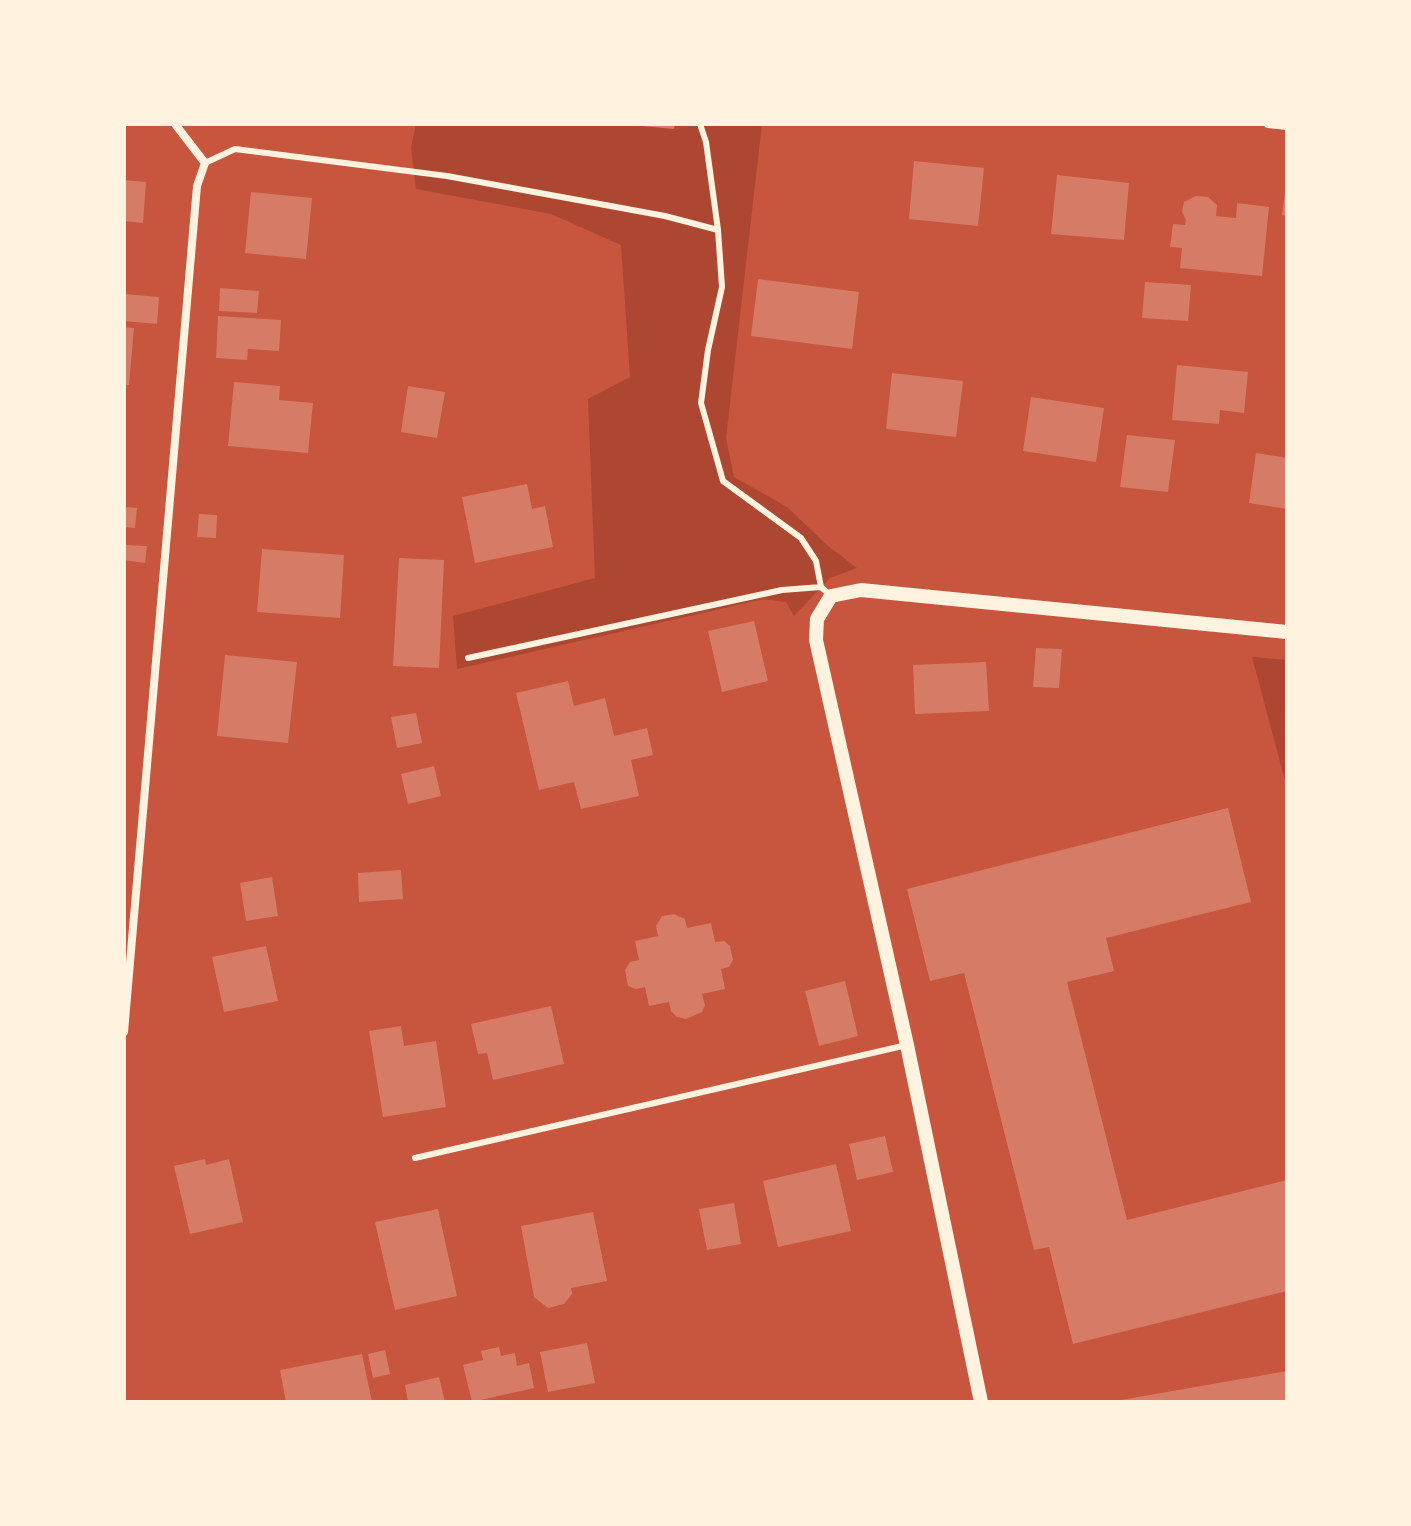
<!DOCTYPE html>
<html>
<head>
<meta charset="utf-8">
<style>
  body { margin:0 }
  #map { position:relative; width:1411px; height:1526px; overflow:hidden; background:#c8553d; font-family:"Fira Sans",sans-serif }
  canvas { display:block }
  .frame { position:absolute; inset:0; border:126px solid #fff3e0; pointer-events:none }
</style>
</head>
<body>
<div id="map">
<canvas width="1411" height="1526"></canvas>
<div class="frame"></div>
</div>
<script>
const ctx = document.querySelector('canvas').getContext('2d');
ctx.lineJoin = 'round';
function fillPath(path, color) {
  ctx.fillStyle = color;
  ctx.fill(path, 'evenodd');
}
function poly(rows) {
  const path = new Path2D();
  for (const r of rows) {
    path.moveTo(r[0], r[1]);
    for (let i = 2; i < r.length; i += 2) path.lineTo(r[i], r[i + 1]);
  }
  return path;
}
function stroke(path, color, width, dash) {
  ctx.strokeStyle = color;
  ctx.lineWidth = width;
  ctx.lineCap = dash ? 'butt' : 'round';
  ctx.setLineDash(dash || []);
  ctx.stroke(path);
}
const green = poly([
  [416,124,762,124,726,438,734,477,787,507,828,546,857,568,830,578,794,616,786,602,764,599,457,669,453,616,595,578,588,399,630,377,621,245,551,214,416,189,411,147],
  [1252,657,1287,660,1287,788]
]);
const building = poly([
  [642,124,675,124,674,129,642,126],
  [914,161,984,168,978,226,909,219],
  [1057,175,1129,183,1124,240,1051,234],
  [124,180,146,182,143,223,124,221],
  [251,192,312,198,306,259,245,253],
  [1285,192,1287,192,1287,216,1282,215],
  [1196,196,1208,197,1217,205,1216,216,1236,218,1237,203,1269,207,1262,276,1180,268,1182,248,1170,247,1173,224,1185,225,1186,220,1182,212,1184,202],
  [758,279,859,292,852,349,751,336],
  [1145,282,1191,285,1188,321,1142,318],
  [220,288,259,291,257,313,219,311],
  [124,294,159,297,157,324,124,321],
  [218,316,281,320,279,351,248,349,247,360,216,358],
  [124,327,134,328,129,385,124,385],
  [1177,365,1248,372,1244,413,1220,410,1219,424,1172,420],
  [892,373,963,381,956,437,886,429],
  [234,382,280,386,279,400,313,403,308,453,228,446],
  [408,386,445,392,437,438,401,432],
  [1031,397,1104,408,1096,462,1023,451],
  [1127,435,1175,440,1168,492,1120,487],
  [1256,453,1287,458,1287,509,1249,503],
  [527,484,532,509,545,506,553,547,475,563,462,497],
  [124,507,137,508,135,528,124,527],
  [199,514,217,515,216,538,197,537],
  [125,545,147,546,145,563,124,560],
  [262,549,344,555,340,618,257,612],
  [399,558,444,560,439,668,393,666],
  [754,621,768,681,722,692,708,631],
  [1036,648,1062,649,1059,688,1033,687],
  [225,655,297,662,288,743,217,736],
  [986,662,989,711,915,714,913,665],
  [568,681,574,706,605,698,614,736,647,728,653,755,631,760,639,796,581,809,574,782,539,790,516,693],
  [416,713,422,743,397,748,391,717],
  [434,766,441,796,408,804,401,774],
  [1228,808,1251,902,1106,938,1114,971,1067,982,1127,1220,1287,1180,1287,1291,1073,1344,1049,1247,1034,1250,964,973,930,981,907,889],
  [401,870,403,899,359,902,358,873],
  [272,877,278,916,246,921,240,883],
  [674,914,685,919,687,928,711,923,715,942,724,941,730,946,733,960,729,967,721,969,725,989,702,994,705,1005,702,1012,686,1019,677,1017,671,1011,669,1002,649,1006,645,987,636,989,628,986,625,970,630,962,639,960,635,941,658,936,656,926,662,916],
  [266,946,278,1001,224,1012,212,957],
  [845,981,858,1036,819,1046,805,991],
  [551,1006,564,1064,493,1080,487,1053,478,1054,471,1024],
  [401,1026,404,1046,436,1041,446,1107,383,1117,369,1031],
  [885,1136,893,1172,857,1180,849,1144],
  [205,1159,206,1165,229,1159,243,1222,190,1234,174,1166],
  [836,1164,851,1231,778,1247,763,1181],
  [734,1203,741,1244,707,1250,699,1209],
  [438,1209,457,1296,395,1310,375,1222],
  [593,1212,607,1281,571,1288,572,1294,564,1304,548,1308,534,1297,521,1226],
  [587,1343,595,1383,548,1392,540,1352],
  [499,1347,501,1356,515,1353,517,1366,529,1363,534,1388,472,1402,463,1365,483,1360,481,1351],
  [385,1350,390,1374,373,1378,368,1354],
  [362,1354,372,1402,286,1402,280,1370],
  [1287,1371,1287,1402,1121,1402,1121,1400],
  [439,1377,445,1402,408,1402,405,1385]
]);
const service = poly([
  [700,124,706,142,718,230,722,287,708,350,701,403,723,481,801,538,816,561,821,587,831,596],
  [205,163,235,149,447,176,665,216,718,230],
  [468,658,782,590,821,587],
  [415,1158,907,1045]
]);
const minor = poly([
  [1268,124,1287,126],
  [124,1032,197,186,205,163,175,124]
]);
const tertiary = poly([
  [981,1402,907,1045,816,640,817,619,831,596,861,590,1287,632]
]);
fillPath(green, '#ae4732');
fillPath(building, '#d67c66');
stroke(service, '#fff3e0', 6);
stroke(minor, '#fff3e0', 8);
stroke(tertiary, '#fff3e0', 14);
</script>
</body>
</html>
